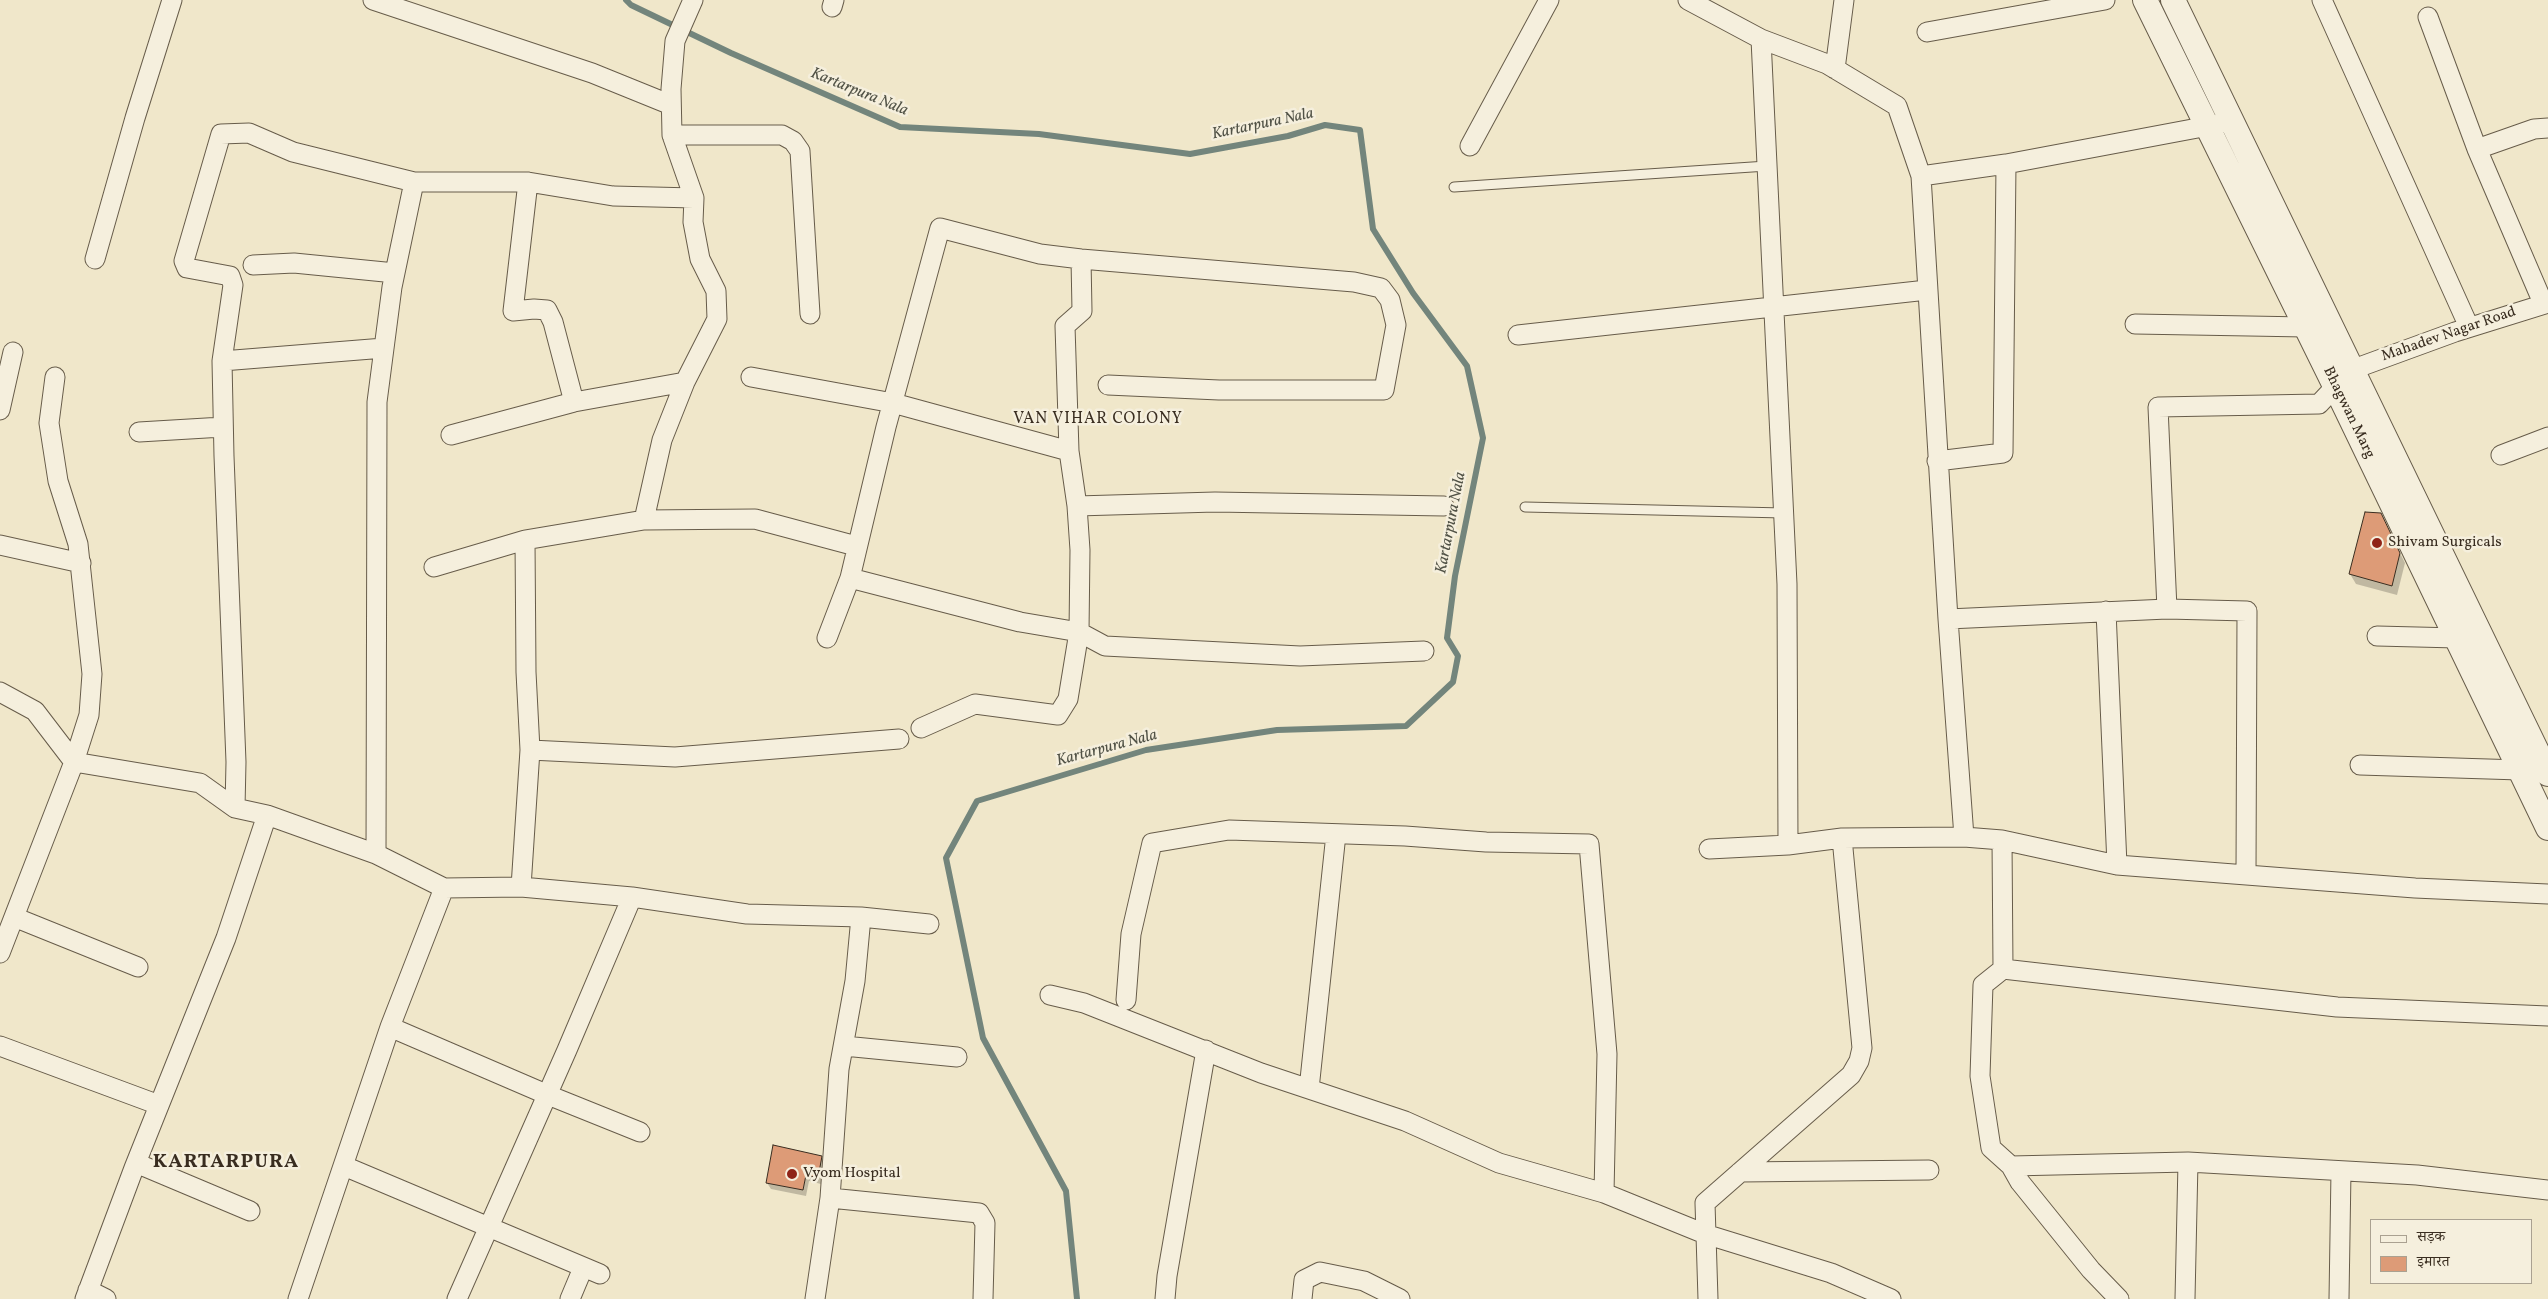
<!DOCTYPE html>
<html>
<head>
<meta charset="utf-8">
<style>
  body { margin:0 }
  #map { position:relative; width:2548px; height:1299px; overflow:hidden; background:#f0e7ca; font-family:Vollkorn,"Noto Serif Devanagari",serif }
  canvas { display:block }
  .legend { position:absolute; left:2370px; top:1219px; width:162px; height:65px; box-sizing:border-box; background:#f5efdd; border:1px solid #aaa191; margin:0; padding:6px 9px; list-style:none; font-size:15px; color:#392d20 }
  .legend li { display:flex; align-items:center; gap:10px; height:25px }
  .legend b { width:25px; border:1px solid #aaa191 }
</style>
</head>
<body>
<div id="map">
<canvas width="2548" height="1299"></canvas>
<ul class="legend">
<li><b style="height:6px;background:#f5efdd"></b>सड़क</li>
<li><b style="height:14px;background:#dd9b77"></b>इमारत</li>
</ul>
</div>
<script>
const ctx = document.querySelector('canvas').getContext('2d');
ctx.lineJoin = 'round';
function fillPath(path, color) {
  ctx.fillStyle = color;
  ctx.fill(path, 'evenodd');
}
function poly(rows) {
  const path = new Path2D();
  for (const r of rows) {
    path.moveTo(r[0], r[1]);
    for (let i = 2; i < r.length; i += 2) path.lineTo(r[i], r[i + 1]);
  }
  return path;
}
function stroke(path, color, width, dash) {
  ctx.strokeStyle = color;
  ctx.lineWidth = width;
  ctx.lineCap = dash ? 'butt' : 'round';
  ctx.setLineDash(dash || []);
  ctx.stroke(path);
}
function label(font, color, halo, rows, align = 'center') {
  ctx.font = font + ' Vollkorn,serif';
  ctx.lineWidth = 5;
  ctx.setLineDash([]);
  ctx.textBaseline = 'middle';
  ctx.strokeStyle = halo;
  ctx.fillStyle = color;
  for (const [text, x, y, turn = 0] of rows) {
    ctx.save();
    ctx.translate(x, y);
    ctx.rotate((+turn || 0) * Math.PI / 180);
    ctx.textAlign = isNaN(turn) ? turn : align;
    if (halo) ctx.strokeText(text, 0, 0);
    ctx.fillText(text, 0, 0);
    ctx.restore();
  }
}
const shadow = poly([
  [2386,525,2405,563,2397,595,2356,584,2350,574],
  [821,1157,825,1163,821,1184,809,1181,806,1196,771,1189,767,1183]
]);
const stream = poly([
  [626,0,631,5,731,53,900,127,1039,134,1190,154,1288,136,1325,125,1360,130,1373,229,1413,293,1467,366,1483,438,1455,576,1447,638,1458,656,1453,682,1406,726,1277,730,1146,750,977,801,946,858,983,1038,1066,1191,1077,1299]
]);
const building = poly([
  [2365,512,2381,513,2400,553,2392,586,2349,574,2365,512],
  [773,1145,822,1156,818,1178,806,1175,803,1190,766,1183,773,1145]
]);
const service = poly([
  [1454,187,1767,166],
  [1525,507,1784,513]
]);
const minor = poly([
  [373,0,592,73,671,105],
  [693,0,675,41,671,89,672,135,694,198,693,222,700,259,716,291,717,319,685,382,662,440,644,520,525,540,526,672,530,750,521,887,632,897,747,914,861,917,855,981,839,1069,830,1198,815,1299],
  [1688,0,1761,39,1827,64,1897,106,1921,176],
  [2322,0,2469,327],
  [832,7,834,0],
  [2428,17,2477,149,2543,303],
  [1927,32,2105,0],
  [1761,39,1787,584,1788,845],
  [1835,69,1844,0],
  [2219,124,2006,164,1921,176,1948,619,2167,609,2247,611,2246,874],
  [672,135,782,135,793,141,800,151,810,314],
  [1470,146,1549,0],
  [2477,149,2534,129,2548,128],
  [414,182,392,287,377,402,376,854,444,888],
  [528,182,513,311,534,309,547,310,553,322,574,402],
  [95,259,135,118,172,0],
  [253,265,294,263,395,273],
  [2135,324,2306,327],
  [1518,335,1927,290],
  [222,361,384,348],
  [55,377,49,423,58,481,78,544,92,674,89,715,74,762],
  [751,377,893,403,1069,451,1077,506],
  [0,410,13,352],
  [139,432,223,427],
  [451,435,574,402,685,382],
  [1069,451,1065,326,1082,311,1081,259],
  [2501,455,2548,437],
  [1937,461,2003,453,2006,164],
  [644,520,755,519,856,546],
  [0,545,81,563],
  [434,567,525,540],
  [850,578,1020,622,1079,632,1080,550,1077,506,1215,502,1444,506],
  [2167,609,2158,407,2319,404,2351,370,2455,332,2548,303],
  [2106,611,2117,865],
  [1948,619,1964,837,2002,840,2117,865,2415,888,2548,894],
  [2377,636,2457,638],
  [827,638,850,578,886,427,940,228,1040,254,1081,259,1354,282,1381,288,1390,300,1396,325,1384,390,1219,390,1108,385],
  [0,692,35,711,74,762],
  [921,728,975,704,1058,715,1068,699,1079,632,1105,646,1300,656,1424,651],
  [530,750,675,757,899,739],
  [2360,765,2520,770],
  [235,808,236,762,224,456,222,361,233,285,230,276,187,268,184,261,221,134,249,133,293,152,414,182,528,182,613,196,694,198],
  [2002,840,2003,969,2337,1007,2548,1016],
  [1709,849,1788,845,1842,838,1964,837],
  [14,917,138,967],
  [861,917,929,924],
  [0,953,74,762,200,783,235,808,267,815],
  [2003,969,1983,985,1980,1076,1991,1148,2011,1166,2188,1162,2417,1175,2548,1190],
  [1050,995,1084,1003,1261,1073,1405,1121,1499,1163,1604,1193],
  [1126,1000,1131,934,1152,843,1229,830,1405,836,1486,842,1589,844,1607,1054,1604,1193,1705,1234,1831,1273,1891,1299],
  [390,1027,548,1095,640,1132],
  [0,1046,159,1105],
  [844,1046,957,1057],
  [1309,1089,1336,834],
  [136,1163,250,1211],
  [344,1166,600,1274],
  [2011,1166,2020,1182,2091,1270,2119,1299],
  [1740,1172,1929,1170],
  [830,1198,979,1213,985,1223,983,1299],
  [88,1290,106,1299],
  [85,1299,134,1168,226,938,267,815,376,854],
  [298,1299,390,1027,444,888,521,887],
  [457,1299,567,1050,632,897],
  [570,1299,583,1268],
  [1165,1299,1167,1276,1206,1050],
  [1302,1299,1304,1280,1320,1272,1364,1281,1400,1299],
  [1708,1299,1705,1203,1851,1075,1859,1061,1862,1048,1842,838],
  [2185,1299,2188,1162],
  [2339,1299,2341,1171]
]);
const tertiary = poly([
  [2145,0,2336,388,2548,828],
  [2173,0,2548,774]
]);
const markers = [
  [2377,543,6,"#8f2418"],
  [792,1174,6,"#8f2418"]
];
const streetNames = [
  ["Mahadev Nagar Road",2449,335,-19],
  ["Bhagwan Marg",2348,413,64]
];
const poiNames = [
  ["Shivam Surgicals",2388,543],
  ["Vyom Hospital",803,1174]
];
const waterNames = [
  ["Kartarpura Nala",859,93,22],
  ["Kartarpura Nala",1263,125,-12],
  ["Kartarpura Nala",1452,523,-79],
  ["Kartarpura Nala",1107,749,-15]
];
const neighbourhoodNames = [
  ["VAN VIHAR COLONY",1098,420]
];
const districtNames = [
  ["KARTARPURA",226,1163]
];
fillPath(shadow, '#0003');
stroke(stream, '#73857c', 6);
fillPath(building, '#dd9b77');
stroke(building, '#392d20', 1);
stroke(service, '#675c4a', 11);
stroke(minor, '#675c4a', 21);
stroke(tertiary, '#675c4a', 26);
stroke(service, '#f5efdd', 9);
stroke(minor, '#f5efdd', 19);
stroke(tertiary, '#f5efdd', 24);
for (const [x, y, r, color] of markers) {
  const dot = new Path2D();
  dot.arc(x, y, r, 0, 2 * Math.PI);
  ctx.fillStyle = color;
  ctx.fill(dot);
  stroke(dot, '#f5efdd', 2);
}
label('15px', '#392d20', '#f5efdd', streetNames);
label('15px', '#392d20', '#f5efdd', poiNames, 'left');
label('italic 16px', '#515246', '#f5efdd', waterNames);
ctx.letterSpacing = '1px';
label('16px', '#392d20', '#f5efdd', neighbourhoodNames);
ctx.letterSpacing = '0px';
ctx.letterSpacing = '1px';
label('bold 20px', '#392d20', '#f5efdd', districtNames);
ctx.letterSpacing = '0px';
</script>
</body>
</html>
